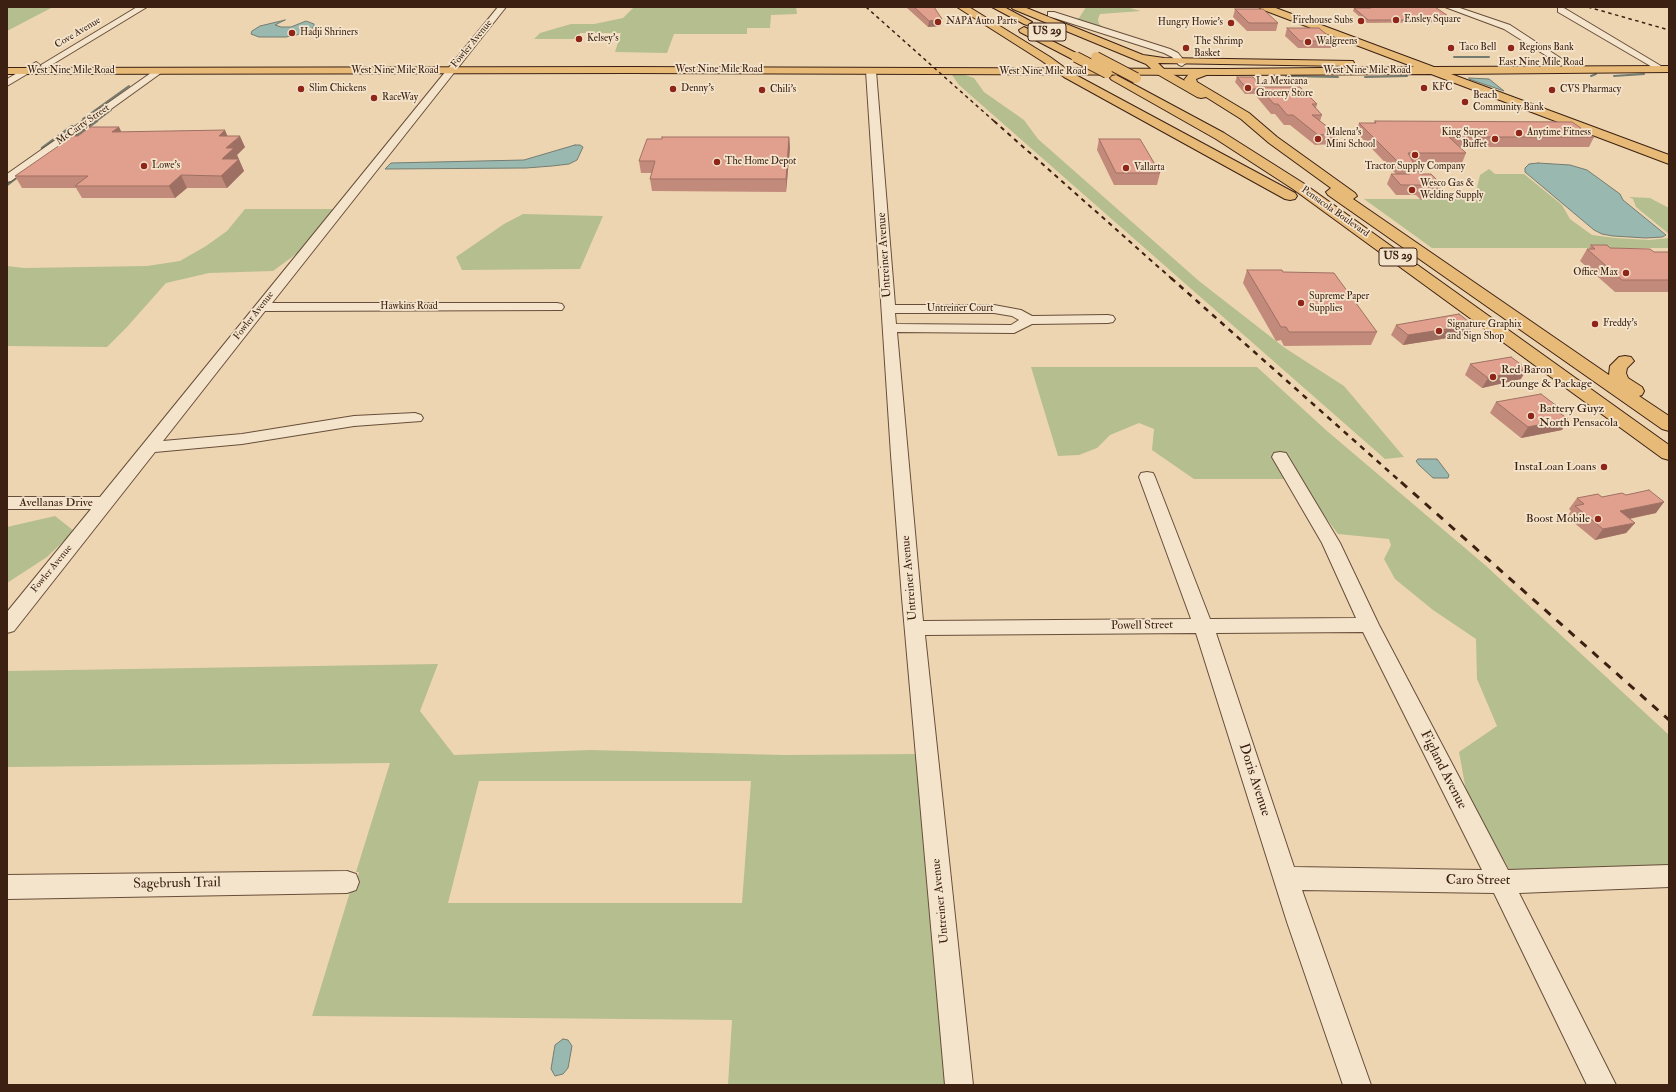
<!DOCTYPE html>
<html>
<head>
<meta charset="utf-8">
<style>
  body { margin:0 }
  #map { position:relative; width:1676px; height:1092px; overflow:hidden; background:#eed5b1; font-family:"IM FELL Double Pica",serif }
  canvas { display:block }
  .frame { position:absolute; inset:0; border:8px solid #3c2113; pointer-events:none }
</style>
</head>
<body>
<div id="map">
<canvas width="1676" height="1092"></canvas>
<div class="frame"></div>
</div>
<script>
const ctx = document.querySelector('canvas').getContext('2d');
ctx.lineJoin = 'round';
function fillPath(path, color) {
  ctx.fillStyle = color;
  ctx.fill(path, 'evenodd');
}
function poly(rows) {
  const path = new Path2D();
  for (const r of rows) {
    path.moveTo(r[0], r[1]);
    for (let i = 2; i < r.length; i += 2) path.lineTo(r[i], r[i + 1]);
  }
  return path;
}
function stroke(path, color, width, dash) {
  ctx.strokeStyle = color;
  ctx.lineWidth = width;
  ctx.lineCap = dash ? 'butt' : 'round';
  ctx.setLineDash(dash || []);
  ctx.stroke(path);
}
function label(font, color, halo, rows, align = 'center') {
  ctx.font = font + ' "IM FELL Double Pica",serif';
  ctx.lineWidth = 3.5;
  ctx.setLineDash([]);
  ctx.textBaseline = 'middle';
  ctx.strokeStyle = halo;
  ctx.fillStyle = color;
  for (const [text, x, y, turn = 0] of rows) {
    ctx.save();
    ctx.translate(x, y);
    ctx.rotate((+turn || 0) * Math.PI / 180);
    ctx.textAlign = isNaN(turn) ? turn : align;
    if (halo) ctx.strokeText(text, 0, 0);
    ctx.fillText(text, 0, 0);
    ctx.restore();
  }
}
const green = poly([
  [7,7,53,7,7,31],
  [634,7,796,7,797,14,771,15,770,28,747,28,747,34,674,34,667,53,615,52,621,33,580,33,579,39,534,39,540,33,571,24,594,24,623,18],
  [1086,7,1126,7,1141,11,1100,14,1098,19,1099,24,1105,28,1075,19,1079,18],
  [952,75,965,75,974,78,984,92,1024,120,1038,139,1199,281,1285,348,1344,386,1404,457,1385,459,959,85],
  [1489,169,1495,174,1524,174,1562,205,1570,219,1592,235,1615,238,1649,240,1669,238,1669,248,1432,248,1364,199,1461,199,1476,192,1480,175],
  [1629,197,1650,198,1669,208,1669,234,1636,207,1633,199],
  [245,209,335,209,303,249,273,271,209,273,166,283,127,327,107,347,7,346,7,266,24,268,147,266,180,261,206,246,227,231],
  [523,214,603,216,580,269,462,270,456,257,504,224],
  [1031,367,1257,367,1327,431,1485,565,1669,735,1669,865,1572,869,1509,869,1467,796,1459,752,1497,726,1477,679,1476,639,1433,610,1395,579,1384,559,1391,545,1389,539,1338,534,1309,495,1284,452,1272,453,1287,479,1194,479,1152,450,1154,429,1139,423,1110,435,1097,448,1079,455,1058,456],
  [55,516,74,531,47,557,7,583,7,527],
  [438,664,420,711,454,755,590,750,784,755,918,754,948,1085,728,1085,732,1020,312,1016,350,892,353,892,359,872,356,872,390,763,7,767,7,671],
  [479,781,751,781,742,903,448,903]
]);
const water = poly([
  [285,20,275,25,281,27,291,27,306,21,314,24,314,26,311,30,305,33,286,37,259,37,251,34,252,31,260,26,285,20],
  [1469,78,1489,79,1504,91,1469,79,1469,78],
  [575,145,580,145,583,147,577,160,569,164,552,166,526,168,385,169,391,163,524,160,575,145],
  [1538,163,1570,165,1587,170,1620,194,1623,200,1666,235,1662,237,1646,238,1613,236,1602,234,1594,230,1525,172,1525,168,1529,164,1538,163],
  [1418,459,1437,459,1449,475,1448,478,1433,478,1419,465,1416,461,1418,459],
  [563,1039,568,1040,572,1046,568,1068,563,1074,555,1076,551,1069,555,1045,563,1039]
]);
const streamFar1 = poly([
  [1454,57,1489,57],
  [1286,76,1338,77],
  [1591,76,1596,74],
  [1614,76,1644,74],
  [1365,77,1407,76],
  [83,119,129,86],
  [95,122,111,110]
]);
const stream = poly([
  [73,138,97,121],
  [42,148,72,126],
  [7,185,20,175]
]);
const minor = poly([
  [137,7,147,7,48,67,42,67,41,65,137,7],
  [498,7,506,7,272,303,557,303,562,304,564,307,562,310,265,311,163,441,242,434,354,416,415,413,421,415,423,418,421,421,354,426,242,444,155,452,14,631,7,633,7,612,91,509,7,509,7,497,100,497,498,7],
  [1445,7,1457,7,1510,25,1568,63,1564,66,1561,65,1504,29,1445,7],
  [1558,8,1564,8,1666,69,1665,71,1659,71,1558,12,1558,8],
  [1048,12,1054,12,1170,49,1178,53,1186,63,1182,66,1179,65,1172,57,1164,53,1048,16,1048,12],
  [36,62,40,65,39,67,7,86,7,79,36,62],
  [158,68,161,69,163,71,161,73,11,181,7,182,7,174,158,68],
  [871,68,876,71,895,305,994,305,1021,310,1032,316,1108,315,1113,316,1115,319,1113,322,1108,323,1032,324,1014,333,897,332,923,621,1191,619,1139,477,1141,473,1147,472,1153,473,1155,477,1210,619,1356,618,1322,543,1272,457,1274,453,1280,452,1286,453,1340,543,1379,625,1508,870,1669,865,1669,887,1519,893,1616,1085,1587,1085,1494,893,1302,890,1371,1085,1343,1085,1287,922,1196,633,925,635,973,1085,945,1085,902,598,891,455,866,71,871,68],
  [895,313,994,313,1012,316,1019,320,1011,325,896,324,895,313],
  [1363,632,1482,870,1294,867,1216,633,1363,632],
  [347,871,356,874,359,882,356,890,347,893,7,899,7,875,347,871]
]);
const major = poly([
  [1259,7,1273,7,1434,67,1669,66,1669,72,1451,74,1669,155,1669,164,1431,74,1226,75,632,73,7,74,7,68,632,67,1226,69,1414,67,1261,9,1259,7]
]);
const highway = poly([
  [957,7,969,7,1050,57,1072,73,1295,193,1297,196,1295,199,1290,200,1285,199,1064,77,1042,61,957,7],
  [992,7,1004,7,1032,22,1027,25,1024,24,992,7],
  [1011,7,1024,7,1143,55,1164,58,1353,61,1354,63,1353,65,1349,66,1158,63,1165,70,1185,81,1184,80,1188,75,1205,69,1209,70,1211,72,1209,74,1196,79,1197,82,1249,113,1277,137,1355,193,1357,196,1353,199,1609,375,1610,366,1619,357,1625,356,1631,357,1634,361,1627,368,1626,373,1628,378,1642,387,1644,391,1642,395,1639,396,1669,416,1669,431,1662,429,1328,195,1326,192,1331,188,1269,143,1241,119,1206,97,1201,98,1197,97,1157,74,1146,64,1013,9,1011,7],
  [1024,27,1080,55,1081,57,1076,60,1072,59,1020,32,1019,30,1024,27],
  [1116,75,1224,133,1303,183,1669,445,1669,460,1662,458,1293,189,1216,139,1112,80,1110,78,1112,76,1116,75]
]);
const railFar3 = poly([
  [866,7,995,122],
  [1588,7,1669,30]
]);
const railFar2 = poly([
  [994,121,1172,279]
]);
const railFar1 = poly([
  [1171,278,1402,483]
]);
const rail = poly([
  [1401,482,1669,720]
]);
const highwayBridge = poly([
  [1076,57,1107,73],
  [1096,57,1136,78]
]);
const wall = poly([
  [907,7,934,7,941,26,928,27,907,8],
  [1366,7,1435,7,1454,20,1453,22,1367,23,1353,11,1354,8,1367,8],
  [1235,9,1278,23,1276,31,1247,31,1233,17],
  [1287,28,1334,41,1332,48,1298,48,1285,36],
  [1237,77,1262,87,1317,104,1316,108,1322,115,1320,121,1337,134,1333,144,1315,145,1290,125,1284,125,1275,114,1271,114,1256,96,1257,94,1245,94,1235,82],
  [1375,121,1594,137,1589,147,1459,147,1466,153,1462,163,1414,162,1420,174,1442,185,1437,195,1425,195,1424,198,1421,200,1416,195,1396,195,1387,184,1391,174,1396,174,1356,132,1359,123,1374,123],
  [119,127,121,132,227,136,245,147,237,155,244,171,227,188,187,188,175,198,82,198,76,188,22,188,15,176,78,136],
  [789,137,790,148,786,192,652,191,650,179,652,173,641,173,639,161,662,139],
  [1099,139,1160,173,1157,185,1114,185,1097,150],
  [1591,245,1610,248,1654,252,1669,252,1669,292,1615,292,1580,261,1587,249,1589,249],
  [1247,270,1283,272,1377,332,1371,345,1284,346,1281,340,1276,341,1243,283],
  [1396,325,1473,325,1467,335,1403,345,1391,335],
  [1470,364,1521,379,1482,388,1465,375],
  [1496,402,1562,410,1560,413,1568,419,1562,430,1521,438,1490,413],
  [1602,497,1656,513,1630,519,1635,523,1626,533,1595,540,1567,517,1571,511,1569,509,1577,498]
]);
const shadedWall = poly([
  [942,19,941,26,928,27,929,21],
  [119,127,125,139,112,132],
  [225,130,230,142,219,136],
  [240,136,245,147,237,155,244,171,227,188,221,176,222,159,226,148],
  [789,137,790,148,786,192,786,179],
  [181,175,187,188,175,198,169,186],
  [1428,188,1424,198,1421,200,1425,190],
  [1473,325,1467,335,1403,345,1408,335],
  [1527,369,1521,379,1482,388,1488,378],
  [1562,410,1556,420,1557,411],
  [1568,419,1562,430,1521,438,1528,427],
  [1664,502,1656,513,1612,522,1620,511],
  [1635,523,1626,533,1595,540,1603,529]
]);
const building = poly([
  [914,7,934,7,942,19,929,21,914,7],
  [1370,7,1435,7,1454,20,1368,20,1354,8,1371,8,1370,7],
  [1235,9,1263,9,1278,23,1249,23,1235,9],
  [1287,28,1319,28,1334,41,1300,41,1287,28],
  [1237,77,1253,77,1262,87,1259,87,1258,89,1247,89,1237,77],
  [1259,87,1300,87,1317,104,1312,104,1322,115,1312,115,1337,134,1318,135,1293,115,1287,115,1278,104,1274,104,1259,87],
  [1375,121,1572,122,1594,137,1449,137,1466,153,1408,153,1420,174,1431,174,1442,185,1426,185,1428,188,1425,190,1420,185,1401,185,1391,174,1410,174,1359,123,1376,123,1375,121],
  [90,127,119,127,112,132,225,130,219,136,240,136,226,148,234,148,222,159,239,159,221,176,181,175,169,186,75,186,88,176,15,176,73,136,78,136,90,127],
  [662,137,789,137,786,179,650,179,655,161,639,161,647,139,662,139,662,137],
  [1099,139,1140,139,1160,173,1116,173,1099,139],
  [1591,245,1607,245,1610,248,1650,249,1654,252,1669,252,1669,280,1622,280,1587,249,1595,249,1591,245],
  [1247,270,1282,270,1283,272,1334,273,1377,332,1289,332,1286,327,1281,327,1247,270],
  [1459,314,1473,325,1408,335,1396,325,1459,314],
  [1511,357,1527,369,1488,378,1470,364,1511,357],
  [1541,394,1562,410,1557,411,1568,419,1528,427,1496,402,1541,394],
  [1649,490,1664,502,1620,511,1635,523,1603,529,1575,506,1584,504,1577,498,1598,494,1602,497,1622,493,1626,495,1649,490]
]);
const markers = [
  [1396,20,4,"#8f2418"],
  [1361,21,4,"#8f2418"],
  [938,22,4,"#8f2418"],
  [1231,23,4,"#8f2418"],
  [292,33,4,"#8f2418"],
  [579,39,4,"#8f2418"],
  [1308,42,4,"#8f2418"],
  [1186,48,4,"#8f2418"],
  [1451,48,4,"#8f2418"],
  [1511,48,4,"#8f2418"],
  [1248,88,4,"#8f2418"],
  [1424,88,4,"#8f2418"],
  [301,89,4,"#8f2418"],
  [673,89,4,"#8f2418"],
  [762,90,4,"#8f2418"],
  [1552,90,4,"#8f2418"],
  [374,98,4,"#8f2418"],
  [1465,102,4,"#8f2418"],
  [1519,133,4,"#8f2418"],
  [1318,139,4,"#8f2418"],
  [1495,139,4,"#8f2418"],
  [1415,155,4,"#8f2418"],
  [717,162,4,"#8f2418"],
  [144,166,4,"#8f2418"],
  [1126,168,4,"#8f2418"],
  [1412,190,4,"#8f2418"],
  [1626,273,4,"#8f2418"],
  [1301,303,4,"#8f2418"],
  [1595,324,4,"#8f2418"],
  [1439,331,4,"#8f2418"],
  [1493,377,4,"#8f2418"],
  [1531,416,4,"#8f2418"],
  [1604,467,4,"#8f2418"],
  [1598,519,4,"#8f2418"]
];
const farPoinames = [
  ["Ensley Square",1404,20],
  ["Firehouse Subs",1353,21,"right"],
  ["NAPA Auto Parts",946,22],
  ["Hungry Howie's",1223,23,"right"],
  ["Hadji Shriners",300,33],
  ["Kelsey's",587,39],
  ["The Shrimp",1194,42],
  ["Basket",1194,54],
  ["Walgreens",1316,42],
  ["Taco Bell",1459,48],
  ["Regions Bank",1519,48],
  ["La Mexicana",1256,82],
  ["Grocery Store",1256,94],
  ["KFC",1432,88],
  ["Slim Chickens",309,89],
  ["Denny's",681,89],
  ["Chili's",770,90],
  ["CVS Pharmacy",1560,90],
  ["Beach",1473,96],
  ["Community Bank",1473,108],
  ["RaceWay",382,98],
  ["Malena's",1326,133],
  ["Mini School",1326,145],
  ["King Super",1487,133,"right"],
  ["Buffet",1487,145,"right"],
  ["Anytime Fitness",1527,133],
  ["The Home Depot",725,162],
  ["Lowe's",152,166],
  ["Tractor Supply Company",1415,167,"center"],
  ["Vallarta",1134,168],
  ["Wesco Gas &",1420,184],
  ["Welding Supply",1420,196],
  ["Office Max",1618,273,"right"],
  ["Supreme Paper",1309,297],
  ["Supplies",1309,309],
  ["Freddy's",1603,324],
  ["Signature Graphix",1447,325],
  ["and Sign Shop",1447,337]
];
const farStreetnames = [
  ["Cove Avenue",78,33,-31],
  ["Fowler Avenue",472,44,-51],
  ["East Nine Mile Road",1541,63],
  ["West Nine Mile Road",719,70],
  ["West Nine Mile Road",71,71],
  ["West Nine Mile Road",395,71],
  ["West Nine Mile Road",1367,71],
  ["West Nine Mile Road",1043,72],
  ["McCarty Street",83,125,-35],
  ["Pensacola Boulevard",1335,212,35],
  ["Hawkins Road",409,307],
  ["Untreiner Court",960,309],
  ["Fowler Avenue",254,316,-52],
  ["Fowler Avenue",52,569,-51]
];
const shields = [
  [1047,32,38],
  [1398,257,38]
];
const shieldNames = [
  ["US 29",1047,32],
  ["US 29",1398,257]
];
const streetNames = [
  ["Untreiner Avenue",885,255,-94],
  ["Avellanas Drive",56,503],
  ["Untreiner Avenue",910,578,-95],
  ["Powell Street",1142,626,-1],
  ["Untreiner Avenue",941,901,-96]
];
const poiNames = [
  ["Red Baron",1501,370],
  ["Lounge & Package",1501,384],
  ["Battery Guyz",1539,409],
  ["North Pensacola",1539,423],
  ["InstaLoan Loans",1596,467,"right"],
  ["Boost Mobile",1590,519,"right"]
];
const nearStreetnames = [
  ["Figland Avenue",1443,770,63],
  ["Doris Avenue",1254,780,72],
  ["Caro Street",1478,881],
  ["Sagebrush Trail",177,884,-1]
];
fillPath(green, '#b4be8f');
fillPath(water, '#99b8b0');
stroke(water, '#747c71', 1);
stroke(streamFar1, '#747c71', 2);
stroke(stream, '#747c71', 2.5);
stroke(minor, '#684e3a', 2);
stroke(major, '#3c2113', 2);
stroke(highway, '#3c2113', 2);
fillPath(minor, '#f4e4cc');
fillPath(major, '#e7ba78');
fillPath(highway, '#e7ba78');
stroke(railFar3, '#3c2113', 1.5, [3.5, 3.5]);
stroke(railFar2, '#3c2113', 2, [4.5, 4.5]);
stroke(railFar1, '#3c2113', 2.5, [5.5, 5.5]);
stroke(rail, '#3c2113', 3, [8, 8]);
stroke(highwayBridge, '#3c2113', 12, []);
stroke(highwayBridge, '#e7ba78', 10);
fillPath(wall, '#c28a7a');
fillPath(shadedWall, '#9e7063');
fillPath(building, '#e1a08e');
stroke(building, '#9e7063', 1);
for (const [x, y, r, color] of markers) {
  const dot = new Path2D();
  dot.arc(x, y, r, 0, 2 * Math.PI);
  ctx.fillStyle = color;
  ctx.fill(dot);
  stroke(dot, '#f4e4cc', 1.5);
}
label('10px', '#3c2113', '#f4e4cc', farPoinames, 'left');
label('10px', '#3c2113', '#f4e4cc', farStreetnames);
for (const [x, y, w] of shields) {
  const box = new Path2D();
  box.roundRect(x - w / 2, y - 9, w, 18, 3);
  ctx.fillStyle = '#f4e4cc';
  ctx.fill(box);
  stroke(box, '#3c2113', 1);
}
label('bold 11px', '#3c2113', null, shieldNames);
label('12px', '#3c2113', '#f4e4cc', streetNames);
label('12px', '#3c2113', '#f4e4cc', poiNames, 'left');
label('14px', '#3c2113', '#f4e4cc', nearStreetnames);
</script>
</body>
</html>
